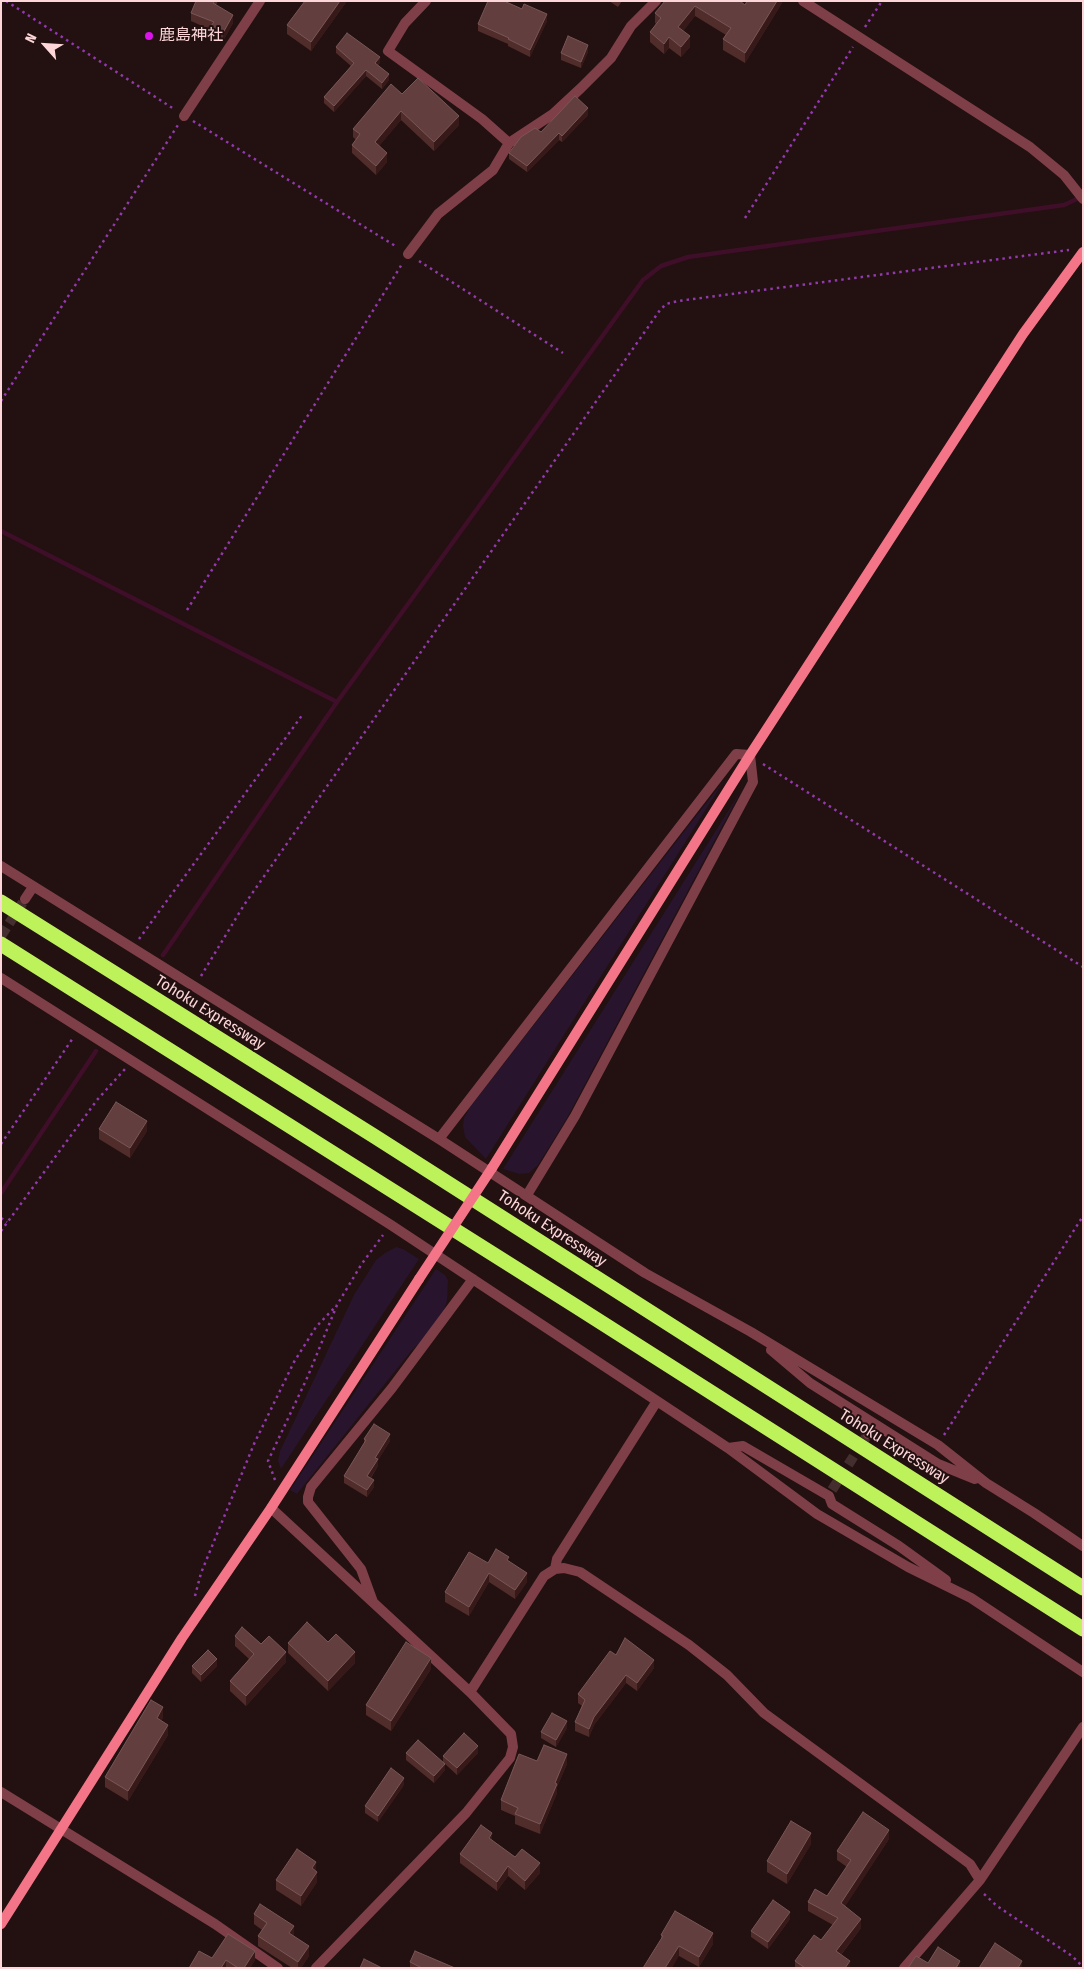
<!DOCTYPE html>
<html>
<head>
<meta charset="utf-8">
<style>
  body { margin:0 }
  #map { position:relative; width:1084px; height:1969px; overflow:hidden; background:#231010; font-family:"Fira Sans Condensed",sans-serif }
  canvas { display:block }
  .frame { position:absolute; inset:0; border:2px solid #fcd6d8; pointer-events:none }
  .north { position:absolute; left:20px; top:20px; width:50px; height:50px; -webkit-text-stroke:4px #231010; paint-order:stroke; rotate:296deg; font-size:14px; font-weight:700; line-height:20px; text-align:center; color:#fcd6d8 }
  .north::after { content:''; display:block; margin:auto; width:18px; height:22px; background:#fcd6d8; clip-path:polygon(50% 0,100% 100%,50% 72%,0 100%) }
</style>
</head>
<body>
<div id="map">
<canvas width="1084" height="1969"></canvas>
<div class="frame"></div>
<div class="north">N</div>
</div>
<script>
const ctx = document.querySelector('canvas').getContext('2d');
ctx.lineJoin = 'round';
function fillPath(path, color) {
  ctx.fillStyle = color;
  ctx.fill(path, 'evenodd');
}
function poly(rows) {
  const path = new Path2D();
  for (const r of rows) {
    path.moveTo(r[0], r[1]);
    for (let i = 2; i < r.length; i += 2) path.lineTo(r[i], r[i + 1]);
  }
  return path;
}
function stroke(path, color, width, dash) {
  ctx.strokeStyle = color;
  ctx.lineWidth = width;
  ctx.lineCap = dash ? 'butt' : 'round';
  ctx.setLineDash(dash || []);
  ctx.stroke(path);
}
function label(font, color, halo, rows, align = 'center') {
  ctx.font = font + ' "Fira Sans Condensed","Noto Sans JP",sans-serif';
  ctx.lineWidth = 4;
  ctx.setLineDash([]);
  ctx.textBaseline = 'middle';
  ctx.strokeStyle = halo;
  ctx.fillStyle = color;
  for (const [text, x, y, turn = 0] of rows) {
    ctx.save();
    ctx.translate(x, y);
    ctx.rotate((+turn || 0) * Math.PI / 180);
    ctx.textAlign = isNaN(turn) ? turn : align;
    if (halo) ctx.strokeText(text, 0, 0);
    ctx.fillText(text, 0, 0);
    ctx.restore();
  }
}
const green = poly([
  [725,779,486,1159,465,1137,463,1126,464,1118,470,1107],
  [742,789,567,1118,538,1165,529,1173,519,1174,503,1169],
  [396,1247,403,1249,419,1259,281,1469,278,1461,280,1451,354,1295,376,1260,385,1253],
  [436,1269,445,1275,448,1280,447,1301,444,1310,423,1340,412,1350,297,1494,290,1490]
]);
const stream = poly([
  [1,531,337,702],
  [163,955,337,702,643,280,661,266,688,257,1064,205,1081,197],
  [1,1193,96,1051]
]);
const streetTunnel = poly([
  [1,936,25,899],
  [832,1490,868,1434]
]);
const path = poly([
  [6,1,174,109],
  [865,27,882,1],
  [193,121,397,247],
  [745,218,853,47],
  [419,261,563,353],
  [1,401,178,125],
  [187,610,402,264],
  [763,764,1083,967],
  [139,939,303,714],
  [201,976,244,905,660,310,666,304,678,301,1069,250],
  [1,1144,73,1038],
  [1,1218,7,1222],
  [1,1231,97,1100,125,1069],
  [944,1435,1083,1216],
  [275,1480,268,1461,308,1376,337,1305,361,1265,383,1235],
  [195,1596,201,1573,254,1444,294,1362,316,1327,337,1305],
  [984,1894,997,1906,1072,1956,1081,1965,1081,1968]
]);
const street = poly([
  [426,1,405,23,388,51,482,119,509,143],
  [803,1,1030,147,1064,175,1083,199],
  [184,116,260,1],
  [408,254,438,214,493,170,509,143,553,114,581,88,611,58,631,26,656,1],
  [1,866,439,1139,645,1273,751,1332,938,1445,986,1483,1034,1513,1083,1546],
  [25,899,33,887],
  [1,978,391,1225,728,1448,817,1514,908,1567,971,1598,1083,1672],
  [439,1139,736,754,750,755,753,782,575,1116,527,1195],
  [771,1350,810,1383,938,1464,975,1479],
  [868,1434,874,1424],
  [728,1448,743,1446,829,1496,832,1504,899,1546,946,1580],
  [271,1508,470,1692,511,1734,513,1747,510,1758,466,1813,316,1968],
  [555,1569,557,1559,657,1401],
  [373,1602,361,1569,308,1502,308,1497,311,1487,392,1388,473,1279],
  [470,1692,544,1576,555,1569,564,1568,580,1572,689,1645,727,1675,764,1713,970,1864,980,1880],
  [1,1792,215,1924,278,1968],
  [904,1968,980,1880,1083,1727]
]);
const secondary = poly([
  [492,1168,750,755,1023,334,1083,252],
  [1,1924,182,1638,271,1508,419,1279]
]);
const highway = poly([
  [1,902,374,1136,1083,1588],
  [1,944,577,1307,1083,1629]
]);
const secondaryBridge = poly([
  [419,1279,492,1168]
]);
const wall = poly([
  [196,1,218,1,216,5,233,23,223,41,211,34,211,30,191,21,191,13],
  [305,1,347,1,311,51,287,34,287,25],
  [609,1,622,1,618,7],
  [665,1,745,5,782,1,782,3,745,63,723,50,723,39,726,35,695,16,683,31,690,47,681,57,669,48,664,54,650,42,650,32,656,24,655,23,655,13],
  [547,21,530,57,508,46,508,44,478,31,478,24],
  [336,47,380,63,378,65,389,80,382,89,366,76,334,112,324,103,324,97,351,66,336,53],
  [588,52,581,68,561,60,561,53],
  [402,94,459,125,434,151,401,120,379,146,387,162,376,175,352,153,352,145,356,140,353,137,353,129],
  [588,115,562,142,559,140,527,172,509,159,509,153,541,132],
  [99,1129,147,1131,130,1158,99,1139],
  [364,1439,390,1441,378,1460,378,1466,371,1478,374,1487,367,1497,344,1483,344,1476,364,1444],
  [509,1562,527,1582,515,1599,489,1582,469,1616,445,1602,445,1592,488,1563],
  [235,1636,261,1644,286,1662,246,1706,230,1691,230,1681,249,1659,235,1646],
  [328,1642,355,1663,328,1691,288,1653,288,1643],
  [616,1655,654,1668,637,1691,626,1683,594,1725,589,1737,575,1731,575,1722,582,1706,578,1703,578,1694],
  [192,1666,217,1666,201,1682,192,1673],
  [431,1669,391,1731,366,1715,366,1705],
  [163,1718,161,1721,168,1735,128,1801,105,1787,105,1777],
  [567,1728,556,1747,541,1738,541,1732],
  [406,1753,443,1762,443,1756,478,1753,457,1775,445,1764,445,1770,434,1783,406,1760],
  [537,1761,567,1764,557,1787,557,1793,540,1834,515,1824,515,1816,501,1810,501,1800],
  [404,1785,378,1822,365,1813,365,1806],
  [889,1839,845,1906,861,1928,841,1955,850,1968,795,1968,795,1961,821,1940,833,1925,808,1911,808,1902,827,1896,847,1867,837,1860,837,1851],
  [492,1841,515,1857,540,1873,525,1890,508,1876,497,1891,460,1863,460,1854],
  [811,1844,787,1884,767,1872,767,1861],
  [316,1871,317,1882,301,1906,276,1890,276,1880],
  [254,1914,294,1936,309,1956,301,1968,292,1968,258,1946,258,1936,262,1930,254,1924],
  [790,1919,768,1949,751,1937,751,1931],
  [661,1935,713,1944,699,1967,679,1956,661,1940],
  [212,1958,255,1960,250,1968,189,1968],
  [410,1962,455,1968,410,1968]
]);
const shadedWall = poly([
  [340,1,347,1,311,51,311,42],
  [777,1,782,1,782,3,745,63,745,53],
  [695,6,695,16,678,38,678,27],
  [547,14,547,21,530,57,530,50],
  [233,15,233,23,223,41,223,33],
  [690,36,690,47,681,57,681,47],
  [669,37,669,48,664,54,664,44],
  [588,45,588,52,581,68,581,62],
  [380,57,380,63,375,69,375,63],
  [366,70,366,76,334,112,334,106],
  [389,74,389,80,382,89,382,83],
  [588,108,588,115,562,142,562,136],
  [401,111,401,120,375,151,375,142],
  [459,116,459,125,434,151,434,142],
  [559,133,559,140,527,172,527,166],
  [387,153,387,162,376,175,376,166],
  [147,1121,147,1131,130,1158,130,1148],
  [390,1434,390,1441,378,1460,378,1466,367,1483,367,1476,375,1458],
  [374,1480,374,1487,367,1497,367,1490],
  [489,1573,489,1582,469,1616,469,1607],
  [527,1573,527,1582,515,1599,515,1590],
  [286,1652,286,1662,246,1706,246,1696],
  [355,1652,355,1663,328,1691,328,1681],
  [431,1658,431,1669,391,1731,391,1721],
  [217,1659,217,1666,201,1682,201,1675],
  [654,1660,654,1668,637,1691,637,1683],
  [626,1675,626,1683,594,1725,589,1737,589,1729,594,1717],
  [163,1707,163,1718,157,1728,157,1718],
  [567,1721,567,1728,556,1747,556,1740],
  [168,1725,168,1735,128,1801,128,1791],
  [478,1746,478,1753,457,1775,457,1768],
  [567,1754,567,1764,557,1787,557,1793,540,1834,540,1824,555,1783],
  [445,1764,445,1770,434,1783,434,1776],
  [404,1778,404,1785,378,1822,378,1816],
  [889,1830,889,1839,841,1913,841,1903],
  [492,1833,492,1842,489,1838],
  [811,1833,811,1844,787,1884,787,1874],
  [316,1862,316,1872,312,1868],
  [540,1863,540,1873,525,1890,525,1881],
  [508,1866,508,1876,497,1891,497,1882],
  [317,1872,317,1882,301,1906,301,1896],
  [790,1912,790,1919,768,1949,768,1942],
  [861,1919,861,1928,836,1961,836,1951],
  [294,1926,294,1936,289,1933],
  [713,1933,713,1944,699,1967,699,1957],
  [309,1946,309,1956,301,1968,298,1968,298,1962],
  [679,1946,679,1956,672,1968,665,1968],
  [255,1951,255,1960,250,1968,244,1968],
  [226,1960,226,1968,221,1968],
  [850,1961,850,1968,845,1968],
  [960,1961,960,1968,956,1968],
  [1022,1961,1022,1968,1018,1968]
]);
const building = poly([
  [196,1,214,1,213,3,233,15,223,33,211,26,214,22,191,13,196,1],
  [305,1,340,1,311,42,287,25,305,1],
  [488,1,504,1,522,9,524,4,547,14,530,50,508,39,509,38,478,24,488,1],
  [665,1,740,1,745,5,747,1,777,1,745,53,723,39,731,28,695,6,678,27,690,36,681,47,669,37,664,44,650,32,661,18,655,13,665,1],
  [347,33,380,57,375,63,389,74,382,83,366,70,334,106,324,97,354,63,336,47,347,33],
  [568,36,588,45,581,62,561,53,568,36],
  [418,78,459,116,434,142,401,111,375,142,387,153,376,166,352,145,360,134,353,129,391,84,402,94,418,78],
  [575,96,588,108,562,136,559,133,527,166,509,153,521,137,535,128,541,132,575,96],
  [116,1102,147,1121,130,1148,99,1129,116,1102],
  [374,1424,390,1434,375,1458,378,1459,367,1476,374,1480,367,1490,344,1476,366,1440,364,1439,374,1424],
  [496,1549,509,1557,507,1560,527,1573,515,1590,489,1573,469,1607,445,1592,469,1552,488,1563,496,1549],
  [307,1622,328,1642,336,1634,355,1652,328,1681,288,1643,307,1622],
  [242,1627,261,1644,269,1636,286,1652,246,1696,230,1681,254,1654,235,1636,242,1627],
  [625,1638,654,1660,637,1683,626,1675,594,1717,589,1729,575,1722,585,1700,578,1694,610,1651,616,1655,625,1638],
  [406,1642,431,1658,391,1721,366,1705,406,1642],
  [208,1650,217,1659,201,1675,192,1666,208,1650],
  [151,1700,163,1707,157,1718,168,1725,128,1791,105,1777,151,1700],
  [552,1713,567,1721,556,1740,541,1732,552,1713],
  [464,1733,478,1746,457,1768,443,1756,464,1733],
  [418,1740,445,1764,434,1776,406,1753,418,1740],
  [544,1745,567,1754,555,1783,557,1784,540,1824,515,1814,518,1808,501,1800,519,1754,537,1761,544,1745],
  [391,1768,404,1778,378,1816,365,1806,391,1768],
  [863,1812,889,1830,841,1903,861,1919,836,1951,850,1961,845,1968,805,1968,795,1961,814,1935,821,1940,838,1918,808,1902,815,1889,827,1896,851,1860,837,1851,863,1812],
  [791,1821,811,1833,787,1874,767,1861,791,1821],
  [481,1825,492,1833,489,1838,515,1857,522,1849,540,1863,525,1881,508,1866,497,1882,460,1854,481,1825],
  [297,1849,316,1862,312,1868,317,1872,301,1896,276,1880,297,1849],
  [773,1900,790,1912,768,1942,751,1931,773,1900],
  [260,1904,294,1926,289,1933,309,1946,298,1962,258,1936,267,1923,254,1914,260,1904],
  [675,1911,713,1933,699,1957,679,1946,665,1968,643,1968,663,1936,661,1935,675,1911],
  [228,1934,255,1951,244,1968,238,1968,226,1960,221,1968,189,1968,199,1951,212,1958,228,1934],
  [995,1943,1022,1961,1018,1968,979,1968,995,1943],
  [938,1947,960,1961,956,1968,908,1968,916,1956,928,1963,938,1947],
  [415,1951,455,1968,422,1968,410,1962,415,1951],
  [364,1959,382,1968,360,1968,364,1959]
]);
const markers = [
  [149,36,5,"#db13eb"]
];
const poiNames = [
  ["鹿島神社",159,36]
];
const streetNames = [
  ["Tohoku Expressway",210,1013,32],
  ["Tohoku Expressway",552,1229,33],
  ["Tohoku Expressway",894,1447,32]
];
fillPath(green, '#28142d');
stroke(stream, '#3f0e28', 4.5);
stroke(streetTunnel, '#442e2e', 10, [10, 5]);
stroke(path, '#9239ad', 2.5, [2.5, 4]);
stroke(street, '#7f3f48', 10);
stroke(secondary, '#f47587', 10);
stroke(highway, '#bdf25b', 15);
stroke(secondaryBridge, '#f47587', 10);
fillPath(wall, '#502c2b');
fillPath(shadedWall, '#361918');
fillPath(building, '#623e3e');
stroke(building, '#7a5656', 1);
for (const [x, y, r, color] of markers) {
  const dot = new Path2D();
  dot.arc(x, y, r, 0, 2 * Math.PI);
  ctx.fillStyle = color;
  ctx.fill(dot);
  stroke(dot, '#231010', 2);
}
label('16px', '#fcd6d8', '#231010', poiNames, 'left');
label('16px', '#fcd6d8', '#231010', streetNames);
</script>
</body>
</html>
